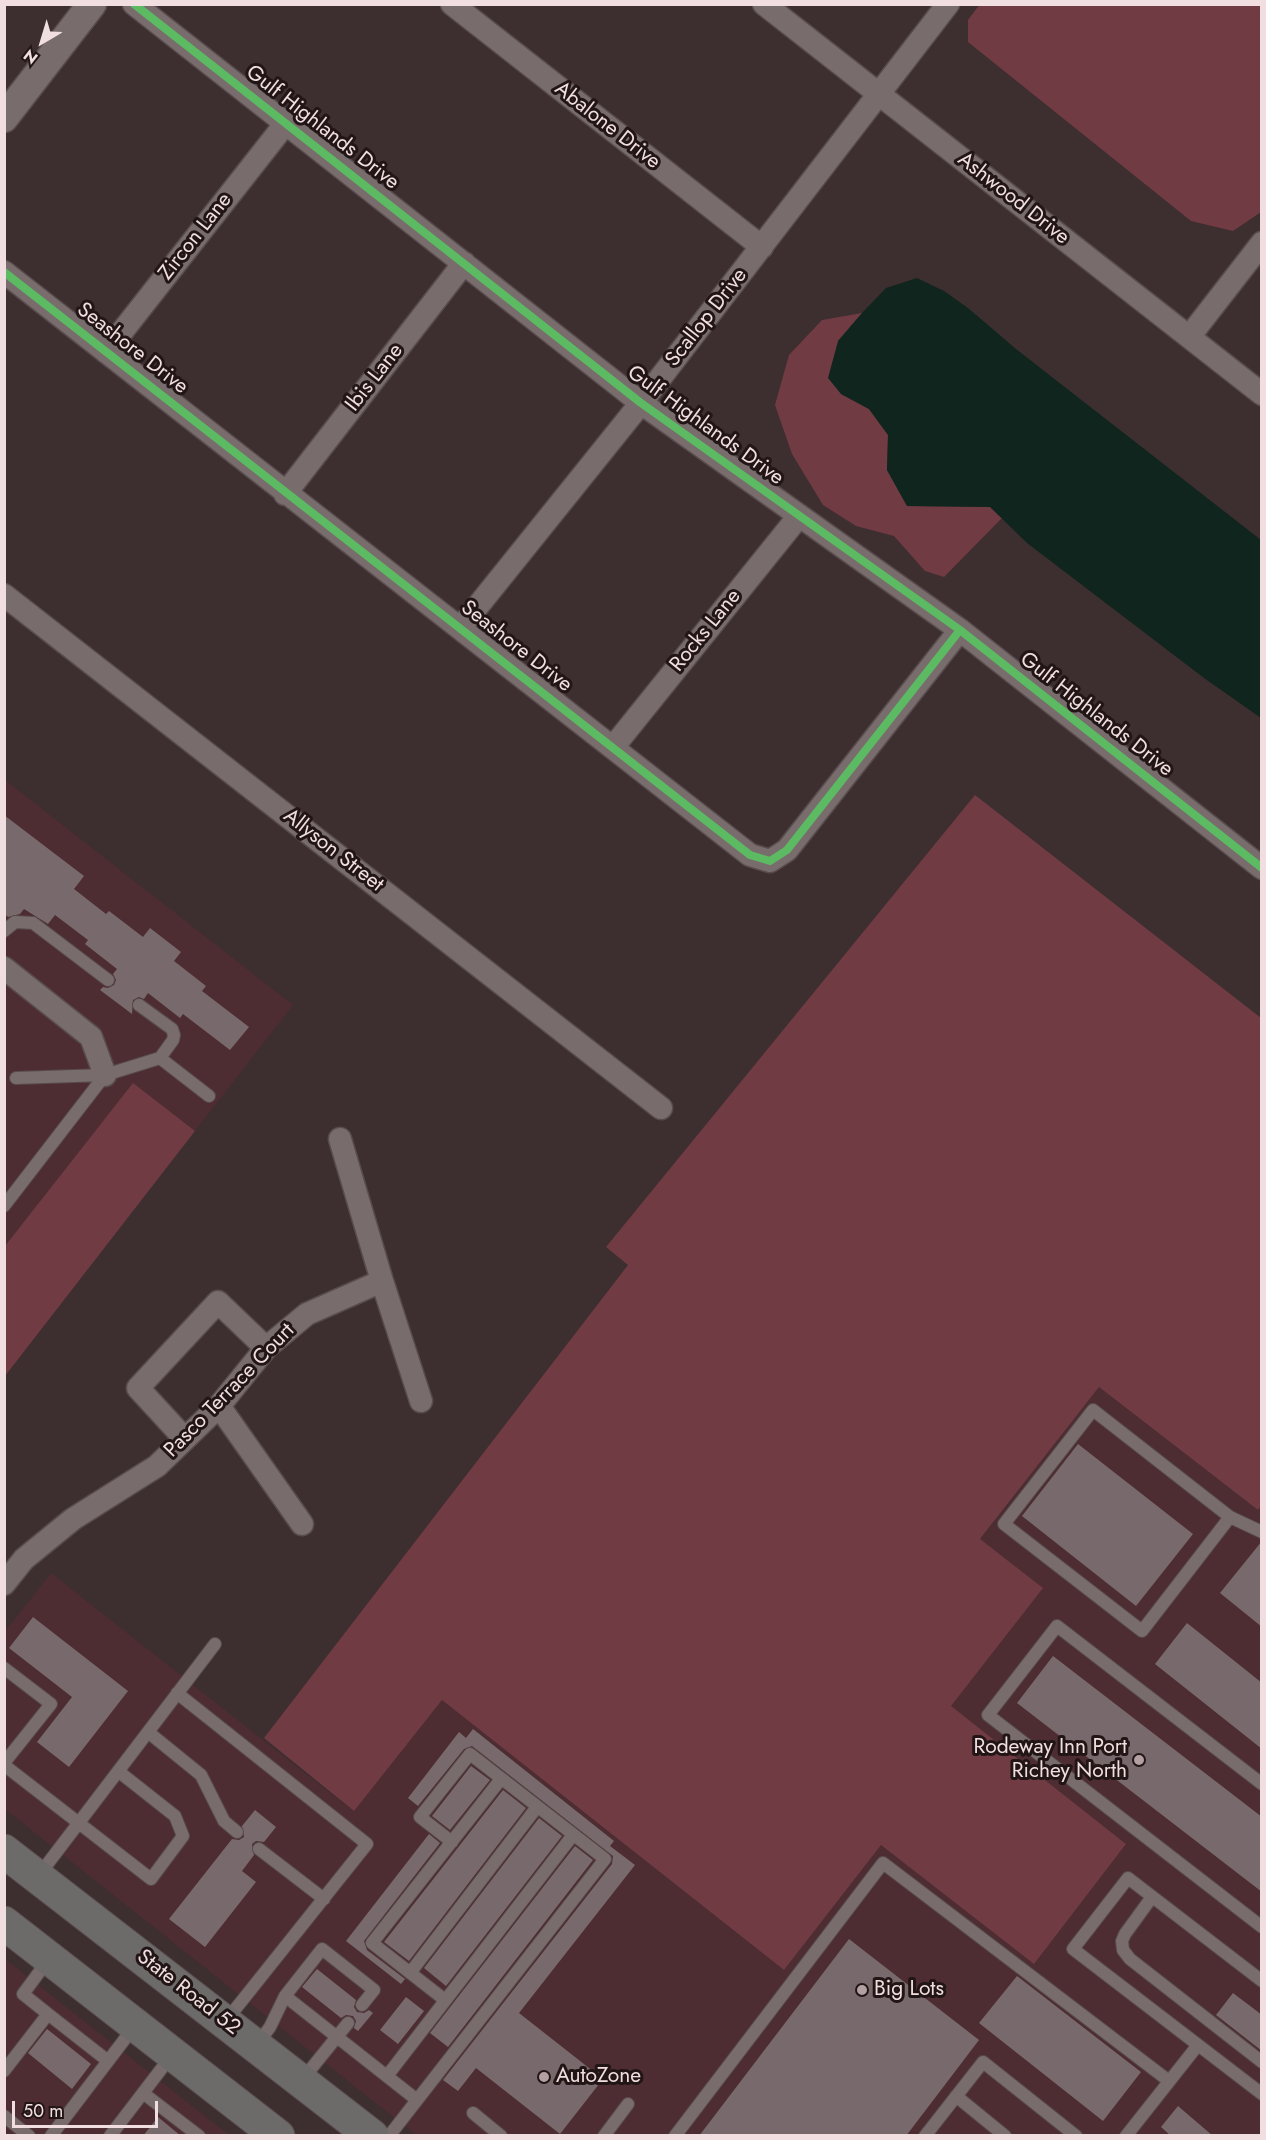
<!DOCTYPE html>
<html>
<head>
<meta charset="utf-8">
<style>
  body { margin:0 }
  #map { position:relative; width:1266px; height:2140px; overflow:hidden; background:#3d2e30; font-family:Jost,sans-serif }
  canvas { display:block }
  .frame { position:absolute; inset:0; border:6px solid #f1dee0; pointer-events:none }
  .north { position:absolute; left:12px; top:12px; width:60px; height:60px; -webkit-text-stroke:4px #211516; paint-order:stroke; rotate:218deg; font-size:16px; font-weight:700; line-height:24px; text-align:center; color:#f1dee0 }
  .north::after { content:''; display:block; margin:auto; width:21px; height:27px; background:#f1dee0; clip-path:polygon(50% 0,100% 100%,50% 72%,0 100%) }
  .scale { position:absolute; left:12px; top:2101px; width:146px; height:27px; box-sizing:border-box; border:3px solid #f1dee0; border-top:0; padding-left:8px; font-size:18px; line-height:21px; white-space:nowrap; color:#f1dee0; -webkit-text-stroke:4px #211516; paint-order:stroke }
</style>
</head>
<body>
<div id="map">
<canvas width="1266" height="2140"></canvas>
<div class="frame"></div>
<div class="north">N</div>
<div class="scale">50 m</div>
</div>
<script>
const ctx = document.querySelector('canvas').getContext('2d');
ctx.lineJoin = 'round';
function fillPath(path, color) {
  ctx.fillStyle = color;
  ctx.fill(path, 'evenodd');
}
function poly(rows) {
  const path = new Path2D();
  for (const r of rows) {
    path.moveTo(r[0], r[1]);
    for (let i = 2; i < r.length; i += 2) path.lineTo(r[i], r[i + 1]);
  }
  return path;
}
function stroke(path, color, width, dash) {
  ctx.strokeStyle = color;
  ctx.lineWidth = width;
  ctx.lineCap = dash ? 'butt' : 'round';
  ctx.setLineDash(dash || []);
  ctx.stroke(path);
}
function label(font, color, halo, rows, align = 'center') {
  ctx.font = font + ' Jost,sans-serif';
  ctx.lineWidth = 6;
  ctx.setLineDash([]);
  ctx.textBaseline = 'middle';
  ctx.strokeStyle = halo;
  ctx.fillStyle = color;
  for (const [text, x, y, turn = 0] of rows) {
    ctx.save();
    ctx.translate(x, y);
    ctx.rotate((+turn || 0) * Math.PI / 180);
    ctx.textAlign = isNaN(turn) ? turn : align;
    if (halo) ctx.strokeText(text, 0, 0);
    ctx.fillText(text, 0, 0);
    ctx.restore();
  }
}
const built = poly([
  [5,780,293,1005,195,1131,133,1084,5,1246],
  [1099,1387,1258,1510,1261,1506,1261,2135,416,2135,5,1809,4,1633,51,1573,353,1811,442,1700,784,1970,881,1845,1034,1964,1126,1844,950,1706,1042,1588,980,1540],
  [5,1959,229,2135,5,2135]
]);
const green = poly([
  [980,4,1261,5,1261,212,1233,231,1191,221,968,42,968,20],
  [862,313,838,341,841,394,869,409,888,435,887,470,907,506,990,507,1002,518,944,577,925,571,894,536,856,526,823,505,792,454,775,405,789,355,822,320],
  [975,795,1261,1018,1261,1506,1258,1510,1099,1387,980,1539,1043,1588,951,1706,1126,1844,1034,1964,881,1845,784,1970,442,1700,354,1811,264,1738,628,1265,606,1247],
  [133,1083,195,1131,5,1376,5,1246]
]);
const water = poly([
  [917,278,944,291,968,308,1016,349,1261,540,1261,718,1204,678,1027,543,990,507,907,506,887,470,888,435,869,409,841,394,828,378,838,341,862,313,886,288]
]);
const building = poly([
  [4,815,84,876,74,889,106,914,109,911,143,937,150,928,181,952,174,961,206,986,202,991,249,1027,230,1050,183,1014,180,1018,148,993,144,999,139,997,133,1000,132,1014,100,990,103,987,108,988,114,985,116,980,113,974,117,969,85,944,88,940,55,915,48,924,24,909,20,914,8,917,4,914],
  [1078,1444,1193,1534,1136,1606,1022,1516],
  [1262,1541,1262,1627,1220,1593],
  [33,1617,128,1691,69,1767,37,1742,72,1697,9,1648],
  [1187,1623,1262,1683,1262,1749,1155,1664],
  [1053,1656,1262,1817,1262,1892,1017,1703],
  [473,1729,614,1841,610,1846,635,1865,519,2013,603,2079,560,2134,476,2068,458,2091,443,2080,612,1864,613,1856,472,1746,464,1749,418,1806,408,1798,459,1732,466,1738],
  [471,1766,490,1780,450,1830,432,1816],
  [503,1790,526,1808,409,1961,384,1942],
  [255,1810,276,1827,264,1842,256,1841,252,1844,254,1855,242,1871,256,1882,205,1947,169,1919,232,1839,239,1840,244,1837,242,1826],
  [539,1818,562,1836,446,1986,424,1968],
  [429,1834,440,1843,364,1941,367,1950,405,1979,401,1984,346,1941],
  [575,1846,593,1860,448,2047,430,2033],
  [849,1939,979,2040,906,2136,699,2136],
  [317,1969,356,2000,354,2007,357,2012,364,2013,369,2010,373,2013,358,2031,354,2028,356,2021,353,2016,346,2015,341,2018,302,1987],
  [1017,1976,1141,2072,1103,2121,979,2023],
  [1233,1993,1262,2015,1262,2051,1216,2015],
  [406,1997,424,2011,398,2044,380,2030],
  [47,2029,91,2064,72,2089,28,2053],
  [1178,2106,1213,2136,1171,2136,1161,2127],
  [158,2117,181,2136,143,2136]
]);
const service = poly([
  [4,931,15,922,33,923,108,980],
  [160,1058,209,1096],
  [16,1078,105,1075,160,1058,173,1040,174,1035,172,1029,139,1005],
  [4,1206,105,1075],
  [1093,1410,1230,1517,1142,1631,1004,1524,1093,1410],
  [1230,1517,1262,1532],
  [4,1668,51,1704,4,1763],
  [177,1693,367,1844,225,2022],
  [148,1732,201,1775,224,1821,237,1832],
  [4,1765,151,1879,183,1836,175,1816,118,1771],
  [1262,1784,1057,1626,988,1715,1262,1927],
  [259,1849,324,1899],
  [39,1875,215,1644],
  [1152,1897,1125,1934,1122,1941,1123,1950,1130,1959,1262,2062],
  [410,1973,537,1807],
  [1262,1981,1128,1878,1073,1949,1262,2094],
  [285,1996,417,2100],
  [445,2000,372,1943,501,1779],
  [48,2014,108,2061],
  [256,2046,270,2027,285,1996,322,1949,374,1990,362,2005],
  [4,2071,48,2014,23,1994,49,1959],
  [387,2076,573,1835],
  [302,2080,348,2023],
  [143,2093,199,2136],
  [956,2096,1005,2136],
  [473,2113,501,2136],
  [4,2116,29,2136],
  [51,2136,134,2027],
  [110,2136,172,2055],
  [389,2136,605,1859,470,1754,420,1817,452,1842],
  [604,2136,628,2104],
  [675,2136,883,1863,1169,2081],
  [925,2136,983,2062,1076,2136],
  [1126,2136,1198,2045]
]);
const minor = poly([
  [134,4,641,403,960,630,1262,868],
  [452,4,762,247],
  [764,4,1262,394],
  [4,272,750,855,770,861,787,850,960,630],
  [1189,337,1262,243],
  [106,352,286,123],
  [285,494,464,263],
  [4,595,661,1108],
  [461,627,641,403,948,4],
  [614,746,799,516],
  [4,968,91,1037,105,1075],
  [340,1139,382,1281,421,1401],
  [219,1406,302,1524],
  [185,1439,138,1388,218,1302,266,1348],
  [4,1584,24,1559,73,1519,157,1466,219,1406,266,1348,307,1314,382,1281]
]);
const tertiary = poly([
  [4,118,92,4]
]);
const primary = poly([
  [4,1851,372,2136],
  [4,1923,278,2136]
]);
const cycleway = poly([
  [134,4,641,403,960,630,1262,868],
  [4,272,750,855,770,861,787,850,960,630]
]);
const markers = [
  [1139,1760,6,"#b2a0a2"],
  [862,1990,6,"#b2a0a2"],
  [544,2077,6,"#b2a0a2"]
];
const streetNames = [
  ["Abalone Drive",607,126,38],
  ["Gulf Highlands Drive",322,128,38],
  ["Ashwood Drive",1013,199,38],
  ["Zircon Lane",196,237,-52],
  ["Scallop Drive",707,318,-52],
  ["Seashore Drive",132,349,38],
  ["Ibis Lane",375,378,-52],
  ["Gulf Highlands Drive",705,426,36],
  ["Rocks Lane",706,631,-51],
  ["Seashore Drive",516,647,38],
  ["Gulf Highlands Drive",1096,715,38],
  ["Allyson Street",333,851,38],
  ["Pasco Terrace Court",230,1391,-46],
  ["State Road 52",188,1993,38]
];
const poiNames = [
  ["Rodeway Inn Port",1127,1748,"right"],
  ["Richey North",1127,1772,"right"],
  ["Big Lots",874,1990],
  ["AutoZone",556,2077]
];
fillPath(built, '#4d2d32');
fillPath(green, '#713b43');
fillPath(water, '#10251e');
fillPath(building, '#786a6c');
stroke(service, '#584b4d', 14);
stroke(minor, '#584b4d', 25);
stroke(tertiary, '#584b4d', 31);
stroke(primary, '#584b4d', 35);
stroke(service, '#786c6d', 12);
stroke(minor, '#786c6d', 22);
stroke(tertiary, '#786c6d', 28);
stroke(primary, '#6d6a6a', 33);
stroke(cycleway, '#5cba63', 8);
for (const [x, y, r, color] of markers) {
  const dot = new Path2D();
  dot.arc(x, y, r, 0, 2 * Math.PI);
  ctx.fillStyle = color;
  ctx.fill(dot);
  stroke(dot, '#211516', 2);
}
label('21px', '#f1dee0', '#211516', streetNames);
label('21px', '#f1dee0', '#211516', poiNames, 'left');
</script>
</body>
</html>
